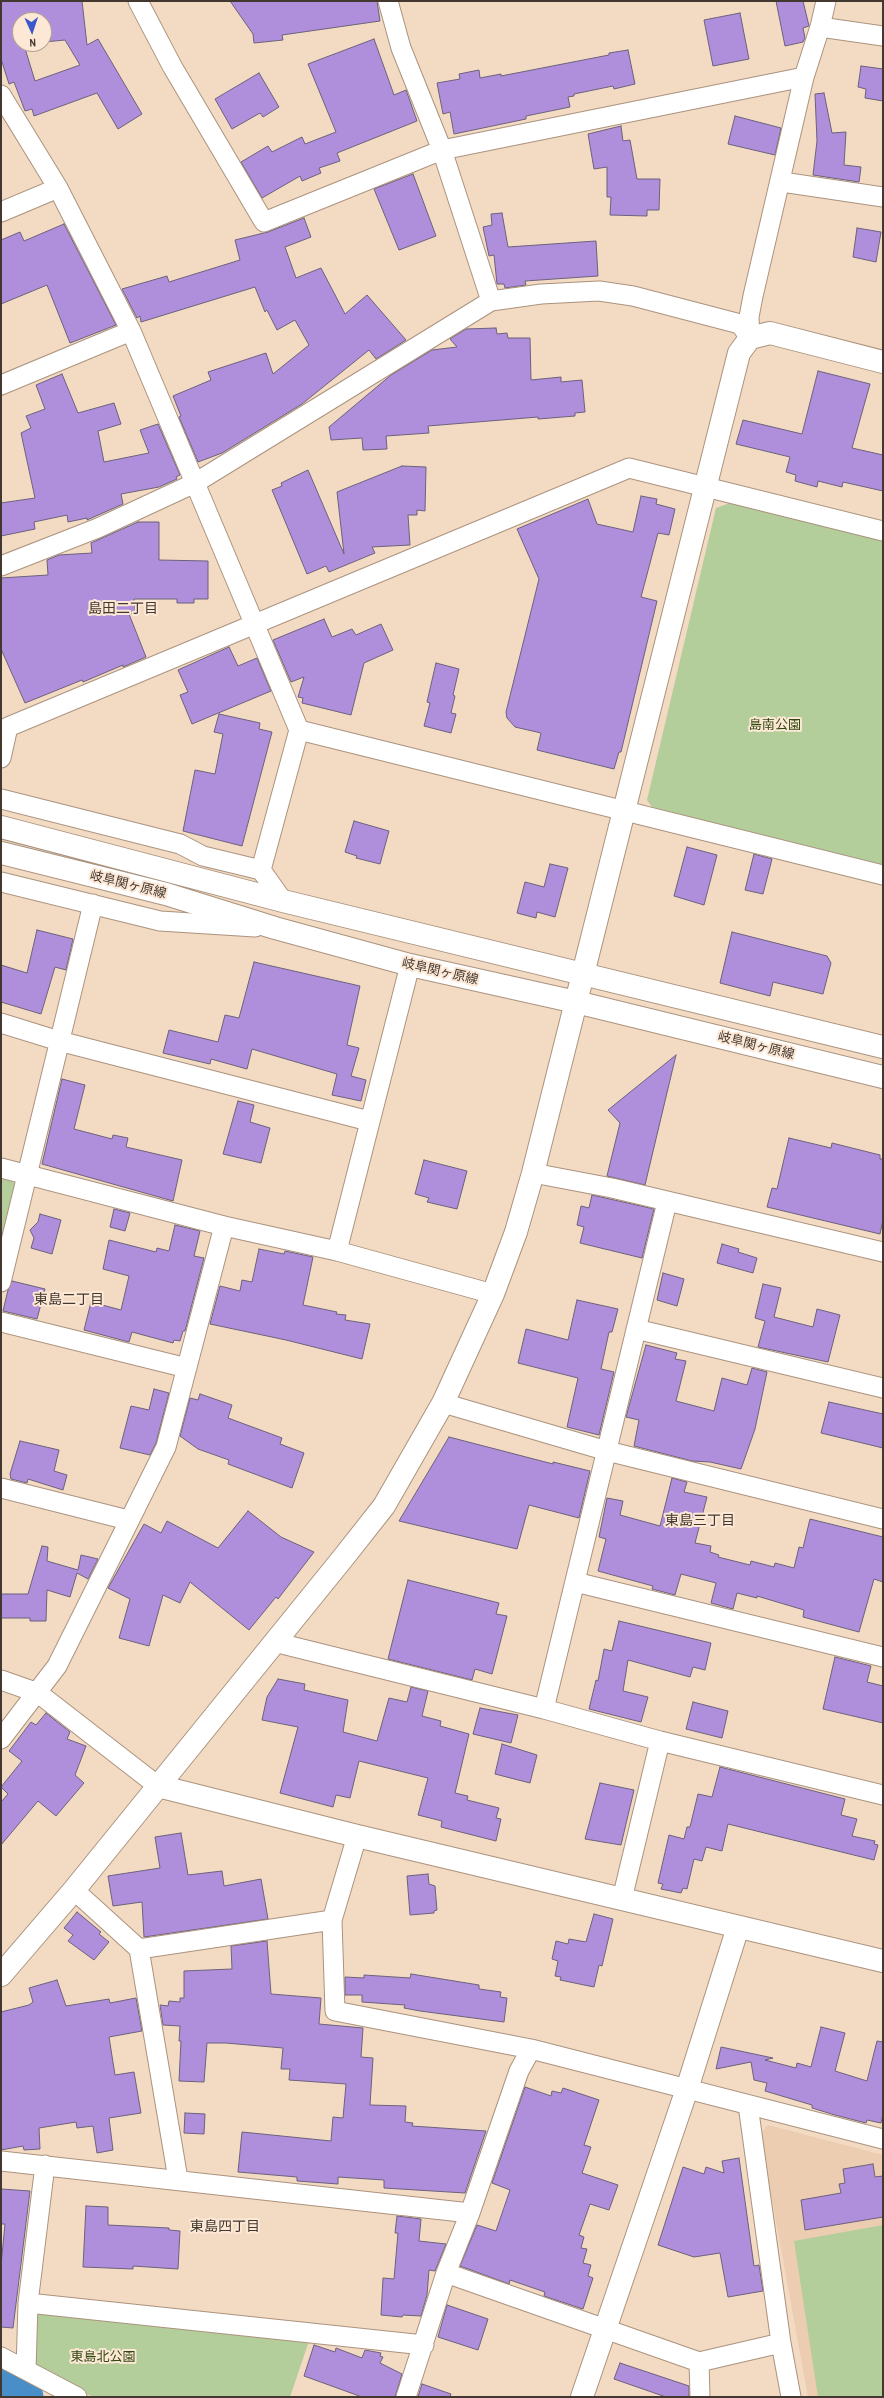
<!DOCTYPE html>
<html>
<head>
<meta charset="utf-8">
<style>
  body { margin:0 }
  #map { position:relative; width:884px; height:2398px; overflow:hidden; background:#f3dac3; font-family:"Archivo Narrow",sans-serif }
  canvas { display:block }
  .frame { position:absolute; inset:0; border:2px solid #42382f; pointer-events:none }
  .north { position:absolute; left:12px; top:12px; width:40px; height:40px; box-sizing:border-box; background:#fde8d6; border:1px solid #b2a293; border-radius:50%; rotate:177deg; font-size:11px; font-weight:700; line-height:16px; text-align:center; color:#42382f }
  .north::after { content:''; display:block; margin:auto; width:14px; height:18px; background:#3c58ca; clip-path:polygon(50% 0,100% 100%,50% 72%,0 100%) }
</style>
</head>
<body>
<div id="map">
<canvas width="884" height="2398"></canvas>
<div class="frame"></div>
<div class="north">N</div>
</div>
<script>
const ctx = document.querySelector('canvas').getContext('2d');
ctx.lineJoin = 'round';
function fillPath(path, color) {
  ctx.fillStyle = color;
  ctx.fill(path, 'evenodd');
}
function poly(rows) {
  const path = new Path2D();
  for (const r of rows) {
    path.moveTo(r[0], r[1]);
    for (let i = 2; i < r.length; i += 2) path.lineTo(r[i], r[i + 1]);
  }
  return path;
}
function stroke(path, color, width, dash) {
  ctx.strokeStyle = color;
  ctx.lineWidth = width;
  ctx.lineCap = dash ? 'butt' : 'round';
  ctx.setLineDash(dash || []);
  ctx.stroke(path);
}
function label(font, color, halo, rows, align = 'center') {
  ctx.font = font + ' "Archivo Narrow","Noto Sans JP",sans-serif';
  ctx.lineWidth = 4;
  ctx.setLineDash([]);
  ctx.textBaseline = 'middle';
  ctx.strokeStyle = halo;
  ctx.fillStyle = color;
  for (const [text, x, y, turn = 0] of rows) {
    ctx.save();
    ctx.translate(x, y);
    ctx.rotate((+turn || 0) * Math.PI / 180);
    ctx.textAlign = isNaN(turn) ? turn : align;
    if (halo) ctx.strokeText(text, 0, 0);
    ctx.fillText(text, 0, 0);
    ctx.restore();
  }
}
const built = poly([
  [768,2125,883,2155,883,2397,808,2397,760,2134]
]);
const green = poly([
  [730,503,883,541,883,866,652,807,647,800,716,508],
  [1,1178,13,1181,18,1191,1,1258],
  [883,2225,883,2397,818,2397,794,2241],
  [32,2312,309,2341,290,2397,93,2397,32,2367]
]);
const river = poly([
  [1,2385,25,2397]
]);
const building = poly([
  [1,1,82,1,87,45,98,39,142,114,118,129,97,93,34,116,32,109,25,111,14,82,9,84,1,59,1,1],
  [20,20,44,20,44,42,65,40,80,65,35,81,24,45,28,44,20,44,20,20],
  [230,1,377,1,380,21,282,35,283,40,254,43,253,34,230,1],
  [776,1,803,1,809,26,803,28,805,38,803,42,785,46,776,1],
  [740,13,749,59,713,66,704,20,740,13],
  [374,39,394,95,406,90,417,121,337,153,340,161,319,168,321,173,302,181,300,176,262,198,241,162,268,146,272,152,302,137,305,144,336,132,308,64,374,39],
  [628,50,635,84,614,89,613,86,574,94,574,96,568,97,570,107,526,116,526,119,454,134,450,112,443,114,437,83,460,79,459,74,479,70,480,78,501,74,501,76,609,55,609,53,628,50],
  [861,66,883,69,883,101,865,98,866,89,858,87,861,66],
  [259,73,279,107,263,117,260,113,232,129,215,99,259,73],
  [824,93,832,133,846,132,844,165,861,167,859,182,813,175,817,141,815,94,824,93],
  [735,116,781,128,775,155,728,144,735,116],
  [621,126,623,141,630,140,637,179,660,179,659,210,647,210,647,216,610,215,611,197,607,197,607,167,594,169,588,134,621,126],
  [413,174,436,236,399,250,374,189,413,174],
  [502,213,508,247,596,241,598,276,525,281,526,285,505,288,504,284,497,284,494,255,489,256,483,227,492,225,491,214,502,213],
  [304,218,311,237,285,247,296,278,321,268,345,314,367,295,406,340,376,359,369,350,302,404,222,453,198,462,179,417,181,416,173,396,211,380,208,372,266,353,273,374,309,345,295,320,277,330,267,310,265,312,255,287,141,322,140,316,137,318,122,289,167,276,169,282,240,260,235,240,268,232,304,218],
  [64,224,116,325,70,343,47,285,1,304,1,240,20,232,24,241,64,224],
  [857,228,881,232,876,262,853,257,857,228],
  [496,328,497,334,507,333,508,338,530,338,531,380,561,377,561,382,582,380,585,412,575,413,575,416,538,419,538,417,428,426,429,433,386,436,387,449,363,450,362,438,331,440,329,427,391,375,432,350,457,347,450,339,466,329,496,328],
  [818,371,870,384,852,448,883,455,883,491,843,482,842,487,818,481,817,487,795,481,796,475,786,472,790,457,736,444,743,420,802,434,818,371],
  [62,374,78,413,114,403,121,424,98,431,104,462,149,453,140,430,158,424,180,475,176,477,177,479,159,487,121,494,123,504,87,520,87,518,68,522,67,515,34,522,35,529,1,536,1,503,35,498,21,433,31,428,26,416,45,409,36,385,62,374],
  [402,466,426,467,425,511,417,510,417,515,408,515,410,545,372,547,375,553,329,572,326,566,307,574,272,490,282,486,281,483,308,470,344,554,337,492,402,466],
  [641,496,657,499,656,504,675,509,669,535,658,533,641,597,657,601,621,752,619,752,614,769,537,750,541,733,515,727,507,718,506,712,539,579,517,529,588,499,597,524,633,532,641,496],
  [138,522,159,522,159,560,208,561,208,599,194,599,194,603,177,603,177,599,134,599,135,613,129,614,146,657,123,667,123,665,83,682,82,680,25,703,1,649,1,578,48,575,47,560,59,555,92,553,91,543,138,522],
  [324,619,332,637,352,629,356,635,381,624,393,650,364,663,351,715,302,703,303,698,298,697,304,677,291,682,273,640,324,619],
  [229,647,238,666,257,658,271,691,192,724,180,695,188,692,178,670,229,647],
  [436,663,459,669,453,695,455,696,451,713,456,714,451,733,424,726,430,703,427,702,436,663],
  [219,714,260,723,259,729,272,732,242,846,183,831,195,770,215,774,223,734,214,732,219,714],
  [354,821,389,831,380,864,356,858,357,856,345,852,354,821],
  [687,847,717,855,704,905,674,896,687,847],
  [754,854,772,859,763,894,745,890,754,854],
  [550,864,568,868,555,917,537,912,536,918,517,913,525,882,544,887,550,864],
  [37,930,73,939,66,970,55,967,41,1014,1,1002,1,965,27,973,37,930],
  [732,932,827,956,831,963,823,994,773,982,770,996,720,983,732,932],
  [254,962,360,986,347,1045,359,1048,351,1076,366,1080,361,1101,332,1095,337,1074,252,1049,247,1069,211,1059,210,1064,163,1053,169,1030,218,1042,225,1015,239,1018,254,962],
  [676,1055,645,1185,607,1176,620,1123,608,1110,676,1055],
  [62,1079,85,1085,74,1129,112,1139,113,1135,128,1138,126,1147,182,1160,173,1201,42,1164,62,1079],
  [238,1101,254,1105,250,1122,270,1128,261,1163,223,1154,238,1101],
  [789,1138,831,1148,832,1143,880,1155,880,1159,883,1159,883,1220,880,1234,767,1207,772,1188,777,1189,789,1138],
  [424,1160,467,1171,457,1209,427,1202,429,1198,415,1194,424,1160],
  [592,1195,654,1209,642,1258,580,1243,584,1227,577,1225,581,1206,589,1208,592,1195],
  [114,1209,130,1213,125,1231,110,1227,114,1209],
  [40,1214,61,1220,52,1254,31,1248,34,1238,30,1230,38,1222,40,1214],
  [175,1225,200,1231,194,1256,204,1258,185,1331,183,1331,180,1341,174,1340,173,1343,132,1332,129,1342,84,1330,91,1302,121,1310,129,1276,103,1269,109,1240,156,1252,157,1248,169,1251,175,1225],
  [722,1244,739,1249,738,1252,757,1258,753,1273,717,1263,722,1244],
  [259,1249,284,1254,285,1251,313,1257,303,1305,337,1312,336,1314,346,1315,345,1320,370,1324,362,1359,286,1340,210,1324,220,1286,240,1291,242,1280,252,1282,259,1249],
  [663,1273,684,1279,677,1306,657,1300,663,1273],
  [12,1281,45,1289,37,1319,3,1311,8,1290,12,1281],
  [763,1284,781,1288,774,1317,813,1327,817,1309,840,1315,828,1362,758,1347,765,1321,755,1318,763,1284],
  [577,1300,618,1309,612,1332,609,1332,601,1369,614,1372,599,1435,567,1427,578,1378,518,1363,526,1329,568,1340,577,1300],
  [646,1345,677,1353,675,1359,686,1361,676,1401,714,1411,722,1378,747,1385,752,1368,767,1372,755,1429,741,1469,710,1462,692,1461,634,1446,639,1420,626,1417,646,1345],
  [154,1389,169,1393,156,1443,150,1455,120,1448,131,1406,149,1410,154,1389],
  [200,1394,232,1405,228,1418,282,1438,280,1444,304,1453,292,1488,228,1464,229,1460,198,1449,180,1436,190,1398,198,1400,200,1394],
  [829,1402,883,1414,883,1448,821,1433,829,1402],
  [449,1437,553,1464,553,1462,590,1471,579,1518,529,1505,517,1549,399,1521,449,1437],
  [20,1441,59,1450,54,1471,67,1475,63,1490,28,1479,27,1483,11,1479,10,1474,20,1441],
  [672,1478,687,1482,684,1492,707,1497,695,1543,711,1546,710,1552,719,1555,718,1557,750,1565,751,1561,774,1567,775,1563,794,1568,799,1547,803,1548,810,1519,883,1537,883,1582,874,1579,859,1632,803,1617,804,1610,757,1596,757,1598,737,1593,733,1609,711,1603,716,1583,681,1574,675,1595,652,1589,653,1586,598,1571,606,1539,599,1537,607,1498,623,1501,620,1515,660,1526,672,1478],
  [248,1511,281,1537,314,1552,278,1599,276,1597,249,1630,190,1582,180,1603,163,1595,149,1646,119,1638,130,1599,108,1588,144,1524,161,1533,167,1521,218,1548,248,1511],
  [42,1546,48,1547,47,1561,78,1570,81,1555,98,1559,88,1579,77,1573,70,1597,47,1590,46,1621,30,1621,30,1618,1,1618,1,1594,28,1594,42,1546],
  [408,1580,499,1603,496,1614,507,1616,492,1674,475,1669,472,1680,388,1659,408,1580],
  [619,1621,711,1643,705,1670,693,1667,690,1677,628,1660,623,1691,648,1697,641,1722,589,1709,596,1680,598,1681,604,1649,612,1651,619,1621],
  [835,1657,871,1666,867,1682,883,1686,883,1723,823,1709,835,1657],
  [278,1679,305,1684,304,1690,348,1700,343,1732,377,1741,389,1698,407,1702,411,1687,428,1691,422,1716,441,1721,440,1726,469,1734,455,1793,468,1796,467,1800,499,1808,496,1818,501,1819,496,1841,441,1827,442,1821,418,1815,428,1778,359,1761,350,1798,336,1795,333,1807,280,1793,298,1727,262,1720,267,1697,278,1679],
  [693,1702,728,1711,722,1738,686,1729,693,1702],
  [480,1708,518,1715,511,1743,473,1734,480,1708],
  [46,1713,70,1732,67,1739,86,1746,75,1775,84,1783,56,1816,38,1801,1,1845,1,1802,8,1794,1,1787,22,1761,9,1751,31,1722,36,1725,46,1713],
  [502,1744,537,1755,530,1783,495,1774,502,1744],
  [720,1767,845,1799,841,1815,857,1819,852,1836,875,1841,874,1844,878,1845,874,1860,728,1824,722,1851,706,1847,702,1861,694,1859,687,1889,683,1888,681,1893,661,1889,663,1884,658,1883,669,1835,684,1839,687,1827,690,1827,698,1794,712,1797,720,1767],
  [600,1783,634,1790,621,1845,585,1839,600,1783],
  [181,1833,188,1875,222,1871,224,1886,261,1879,268,1919,144,1937,142,1902,113,1906,108,1876,160,1868,155,1837,181,1833],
  [428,1874,429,1884,435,1886,437,1910,434,1911,434,1913,410,1915,407,1876,428,1874],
  [77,1912,101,1932,99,1934,109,1942,94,1960,68,1941,73,1935,64,1928,77,1912],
  [594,1914,613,1919,602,1966,599,1965,594,1987,560,1980,561,1977,555,1976,558,1961,552,1959,556,1941,568,1944,569,1939,586,1942,594,1914],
  [267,1941,271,1994,321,1998,319,2024,363,2028,361,2057,373,2058,370,2105,406,2106,405,2122,413,2123,412,2126,486,2131,465,2193,384,2188,384,2180,338,2177,338,2184,297,2181,297,2177,238,2172,242,2132,331,2141,333,2117,343,2118,346,2084,289,2080,290,2069,281,2069,283,2048,226,2043,207,2043,204,2082,179,2081,181,2041,179,2041,180,2026,163,2025,160,2005,168,2006,169,2001,180,2002,180,1998,184,1998,184,1971,232,1969,231,1946,267,1941],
  [411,1974,479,1985,479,1989,501,1992,500,1997,507,1998,504,2022,420,2011,404,2008,405,2005,362,2002,362,1995,345,1995,345,1977,364,1978,364,1975,410,1978,411,1974],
  [57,1980,66,2006,109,1999,110,2003,136,1998,142,2031,109,2037,115,2075,134,2072,141,2113,109,2118,113,2150,97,2153,93,2126,77,2128,76,2122,39,2128,40,2149,24,2150,23,2146,1,2150,1,2012,29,2005,33,2002,29,1988,57,1980],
  [821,2027,845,2033,835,2071,867,2081,877,2041,883,2042,883,2115,881,2123,867,2120,866,2123,835,2115,812,2108,812,2105,765,2091,767,2083,754,2080,751,2062,716,2069,721,2047,773,2058,765,2060,796,2068,797,2063,811,2067,821,2027],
  [525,2087,551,2096,552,2091,561,2093,563,2088,599,2100,584,2145,591,2147,582,2173,618,2185,609,2210,590,2204,579,2235,584,2237,581,2248,587,2249,583,2263,591,2265,588,2276,593,2278,583,2309,544,2296,545,2292,510,2280,509,2284,460,2266,477,2225,496,2231,510,2190,492,2183,525,2087],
  [185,2113,205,2114,204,2134,184,2133,185,2113],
  [739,2158,754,2266,759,2265,763,2291,728,2297,720,2253,694,2257,658,2245,683,2167,704,2174,706,2167,724,2173,722,2161,739,2158],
  [873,2164,875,2177,883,2176,883,2217,805,2230,801,2200,841,2193,839,2184,845,2183,843,2169,873,2164],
  [1,2189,30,2191,13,2328,1,2327,1,2265,5,2224,1,2224,1,2189],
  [86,2206,108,2207,108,2225,169,2228,169,2230,180,2231,178,2269,133,2266,133,2269,83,2267,86,2206],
  [397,2216,421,2219,419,2241,446,2244,435,2271,429,2270,427,2295,421,2316,403,2315,402,2317,381,2315,383,2278,394,2279,398,2233,395,2233,397,2216],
  [447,2305,488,2319,478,2350,438,2337,447,2305],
  [314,2345,335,2352,336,2348,362,2358,365,2350,381,2353,380,2356,383,2357,380,2363,402,2374,395,2397,362,2397,304,2376,314,2345],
  [620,2363,689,2386,689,2397,666,2397,614,2379,620,2363],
  [422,2384,451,2394,450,2397,418,2397,422,2384]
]);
const street = poly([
  [138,1,172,66,264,222,442,150,804,77],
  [388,1,401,48,442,150,491,301],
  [820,27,883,36],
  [1,95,58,188,131,331,299,730,261,870,283,901],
  [782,182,883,197],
  [1,212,58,188],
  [750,338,749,317,753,296,804,77,820,27,826,1],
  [1,385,131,331],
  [1,566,98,528,195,483,491,301,541,294,599,291,633,296,740,324,750,338],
  [299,730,883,875],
  [1,758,8,727,629,468,883,531],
  [1,799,180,844,203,856,261,870],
  [1,882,160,921,255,927],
  [1,1023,59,1041,369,1121],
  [1,1168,224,1226,337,1251,493,1294],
  [533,1173,612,1188,883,1252],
  [337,1251,410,965],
  [1,1282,93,904],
  [1,1322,187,1368],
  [636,1329,883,1388],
  [443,1403,607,1451,883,1519],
  [1,1488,128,1520],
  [575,1582,883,1657],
  [274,1642,544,1709,660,1741,883,1795],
  [1,1680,38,1693,158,1786],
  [544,1709,667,1202],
  [1,1739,57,1666,166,1447,224,1226],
  [74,1890,139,1949,332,1920,357,1836],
  [622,1899,660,1741],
  [332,1920,335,2011,531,2049],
  [139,1949,178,2179],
  [748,2105,781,2343,791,2397],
  [1,2161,470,2213],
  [446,2273,699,2362,781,2343],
  [28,2303,424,2345],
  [1,2357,77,2397],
  [699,2362,700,2397],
  [26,2370,28,2303,45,2165],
  [406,2397,446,2273,470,2213,519,2071,531,2049,883,2139]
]);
const secondary = poly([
  [158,1786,357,1836,883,1961],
  [1,1975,74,1890,343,1558,384,1506,443,1403,493,1294,516,1232,533,1173,739,353,750,338,770,333,883,362],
  [582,2397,687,2089,738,1927]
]);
const primary = poly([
  [1,827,283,901,883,1047],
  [1,853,166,894,275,928,410,965,576,1002,883,1077]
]);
const parkNames = [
  ["島南公園",775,726],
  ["東島北公園",103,2358]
];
const streetNames = [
  ["岐阜関ヶ原線",128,885,14],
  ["岐阜関ヶ原線",440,972,13],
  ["岐阜関ヶ原線",756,1046,14]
];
const neighbourhoodNames = [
  ["島田二丁目",123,609],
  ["東島二丁目",69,1300],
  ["東島三丁目",700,1521],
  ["東島四丁目",225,2227]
];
fillPath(built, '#eccdb1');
fillPath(green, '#b3ce9a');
stroke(river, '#488fc9', 37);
fillPath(building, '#af8fdc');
stroke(building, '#6b617b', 1);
stroke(street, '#ab937e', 21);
stroke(secondary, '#ab937e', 24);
stroke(primary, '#ab937e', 24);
stroke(street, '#fff', 19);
stroke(secondary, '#fff', 22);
stroke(primary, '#fff', 22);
label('13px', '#2f4810', '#fde8d6', parkNames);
label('13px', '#42382f', '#fde8d6', streetNames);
label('14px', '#42382f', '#fde8d6', neighbourhoodNames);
</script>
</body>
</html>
